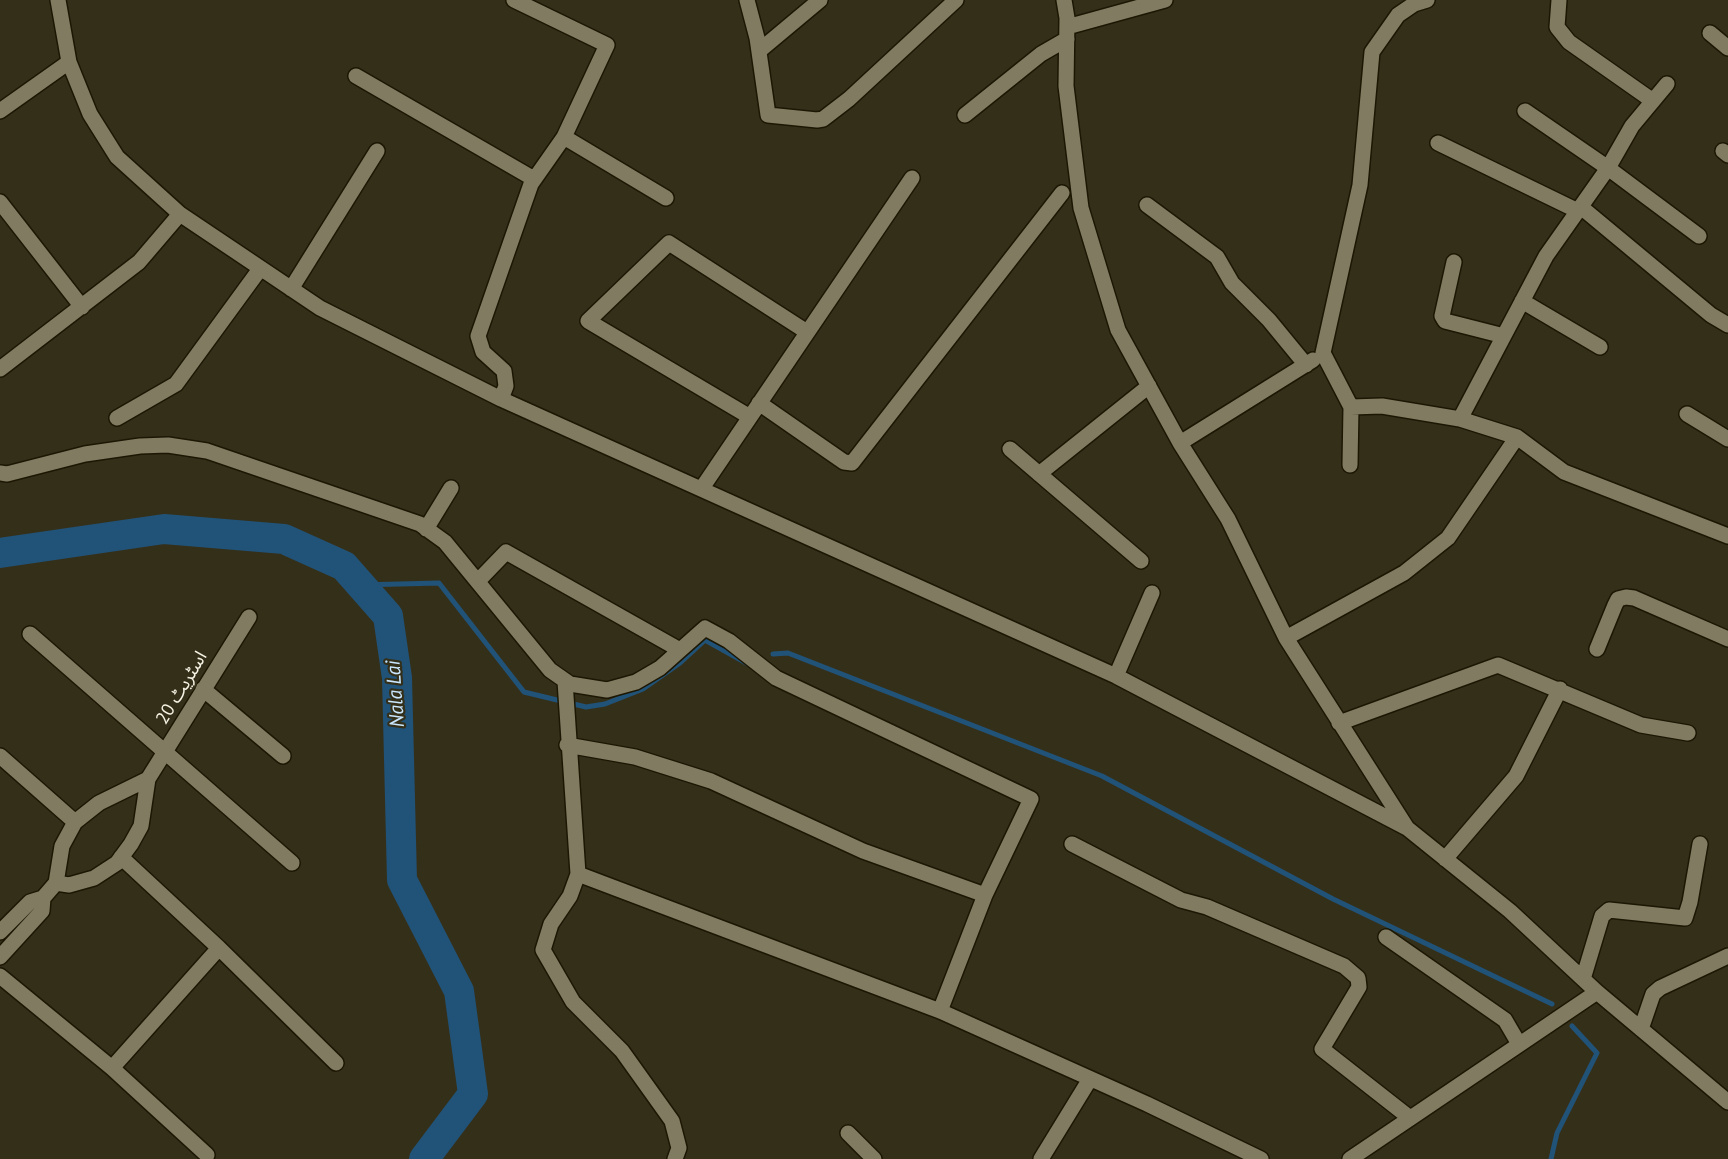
<!DOCTYPE html>
<html>
<head>
<meta charset="utf-8">
<style>
  body { margin:0 }
  canvas { display:block; background:#342f19 }
</style>
</head>
<body>
<canvas width="1728" height="1159"></canvas>
<script>
const ctx = document.querySelector('canvas').getContext('2d');
ctx.lineJoin = 'round';
function poly(rows) {
  const path = new Path2D();
  for (const r of rows) {
    path.moveTo(r[0], r[1]);
    for (let i = 2; i < r.length; i += 2) path.lineTo(r[i], r[i + 1]);
  }
  return path;
}
function stroke(path, color, width, dash) {
  ctx.strokeStyle = color;
  ctx.lineWidth = width;
  ctx.lineCap = dash ? 'butt' : 'round';
  ctx.setLineDash(dash || []);
  ctx.stroke(path);
}
function label(font, color, halo, rows, align = 'center') {
  ctx.font = font + ' "PT Sans","Noto Sans Arabic",sans-serif';
  ctx.lineWidth = 4.5;
  ctx.setLineDash([]);
  ctx.textBaseline = 'middle';
  ctx.strokeStyle = halo;
  ctx.fillStyle = color;
  for (const [text, x, y, turn = 0] of rows) {
    ctx.save();
    ctx.translate(x, y);
    ctx.rotate((+turn || 0) * Math.PI / 180);
    ctx.textAlign = isNaN(turn) ? turn : align;
    if (halo) ctx.strokeText(text, 0, 0);
    ctx.fillText(text, 0, 0);
    ctx.restore();
  }
}
const stream = poly([
  [360,585,439,583,524,692,586,707,605,704,643,689,680,663,705,640,748,664],
  [773,654,788,653,1102,776,1333,899,1552,1004],
  [1551,1159,1557,1133,1597,1053,1572,1026]
]);
const river = poly([
  [0,553,164,529,284,539,344,566,388,616,397,678,402,880,459,991,473,1094,424,1159]
]);
const street = poly([
  [58,0,69,62,90,114,117,157,180,214,320,308,501,399,1116,676,1407,828],
  [747,0,757,38,768,115,817,120,823,119,849,99,956,0],
  [1064,0,1067,18,1066,86,1081,208,1118,330,1180,443,1228,519,1286,638,1407,828,1510,911,1597,992,1728,1102],
  [1427,0,1414,4,1398,15,1372,52,1360,185,1323,353,1351,407,1382,406,1460,419,1517,437,1564,472,1728,536],
  [1559,0,1557,27,1569,42,1653,101],
  [1067,27,1165,0],
  [1710,33,1728,48],
  [759,51,820,0],
  [356,76,534,179],
  [0,111,69,62],
  [1525,111,1608,168,1699,236],
  [965,115,1041,54,1067,39],
  [564,137,666,198],
  [1438,143,1578,211],
  [1723,151,1728,155],
  [0,202,82,307],
  [1147,205,1217,257,1232,283,1269,320,1306,365],
  [1581,207,1711,315,1728,325],
  [1454,262,1442,316,1445,321,1504,336],
  [291,289,377,151],
  [1522,301,1600,347],
  [0,369,139,262,180,214],
  [501,399,506,386,504,371,483,352,478,336,531,184,564,137,607,45,514,0],
  [759,403,844,462,852,463,1062,193],
  [1687,414,1728,439],
  [750,417,588,321,669,243,807,332],
  [117,418,176,384,260,269],
  [1460,419,1546,256,1608,168,1632,126,1667,84],
  [1180,443,1313,360],
  [1010,449,1141,561],
  [1350,465,1351,407],
  [0,473,7,474,85,454,140,446,168,445,207,451,420,524,445,542,550,670,570,684,607,690,636,682,660,668,705,628,729,641,776,678,1031,799,985,895,940,1011],
  [1039,474,1149,386],
  [702,488,912,178],
  [426,529,451,488],
  [478,581,506,552,680,650],
  [30,634,292,863],
  [1286,638,1404,573,1448,538,1517,437],
  [1597,649,1615,605,1618,599,1626,597,1634,598,1728,639],
  [1116,676,1152,593],
  [565,681,578,874,570,896,551,924,543,950,573,1002,622,1051,672,1121,679,1148,675,1159],
  [203,689,283,756],
  [1339,723,1498,665,1641,725,1688,733],
  [567,745,635,757,711,781,863,851,985,895],
  [0,756,75,822],
  [1072,844,1181,900,1207,907,1344,966,1358,978,1359,987,1322,1049,1410,1118],
  [121,857,219,948,336,1063],
  [1445,859,1516,776,1560,689],
  [578,874,940,1011,1147,1104,1261,1159],
  [56,883,69,885,94,878,117,863,131,844,141,826,148,779,249,617],
  [0,932,30,902,43,898,56,883,62,846,75,822,99,803,148,779],
  [1386,937,1505,1020,1519,1044],
  [0,957,42,911,43,898],
  [0,976,112,1068,207,1155],
  [1583,979,1602,916,1609,910,1685,918,1690,902,1700,844],
  [1641,1029,1653,994,1660,988,1728,956],
  [112,1068,219,948],
  [848,1133,874,1159],
  [1041,1159,1090,1079],
  [1350,1159,1597,992]
]);
const streetNames = [
  ["اسٹریٹ 20",182,688,-59]
];
const waterNames = [
  ["Nala Lai",396,694,-94]
];
stroke(stream, '#215278', 5);
stroke(river, '#215278', 30);
stroke(street, '#1c1703', 18);
stroke(street, '#817b62', 15);
label('18px', '#f7f4e6', '#342f19', streetNames);
label('italic 20px', '#cae7ff', '#342f19', waterNames);
</script>
</body>
</html>
